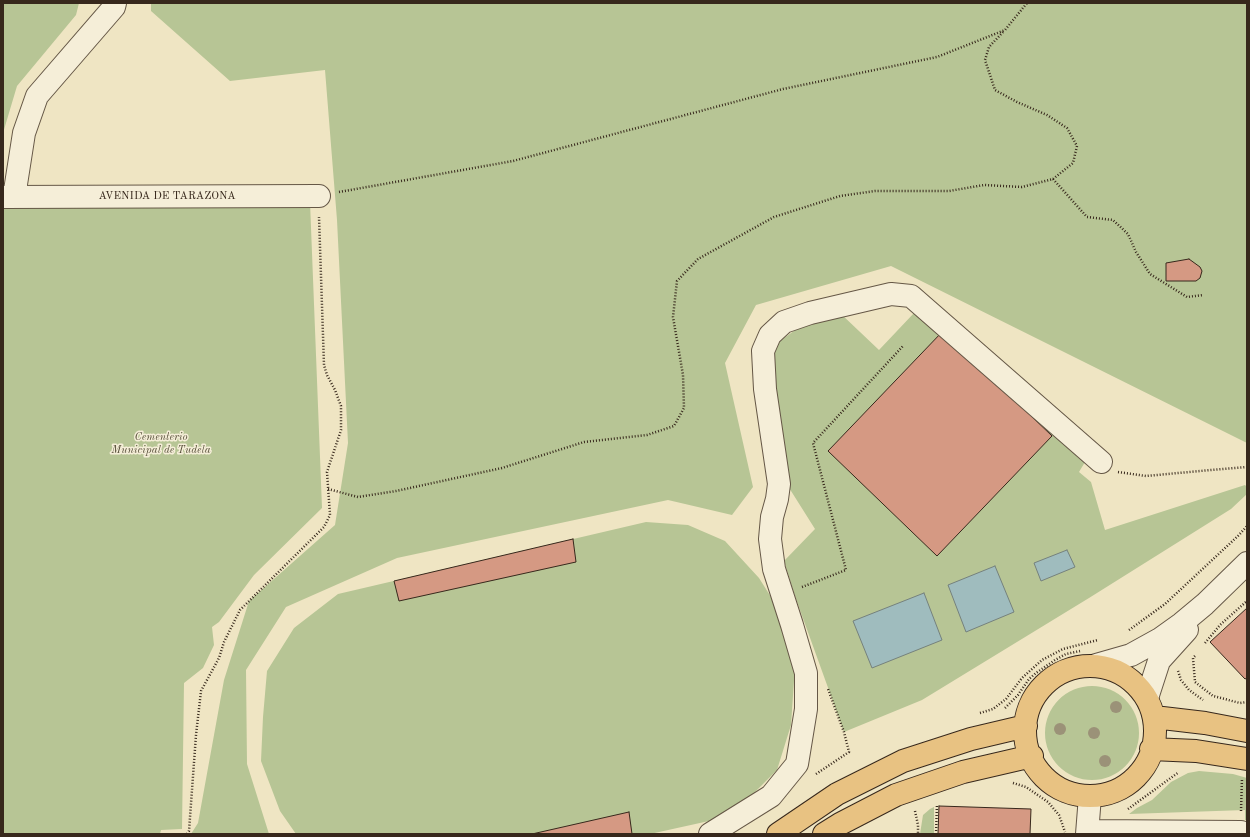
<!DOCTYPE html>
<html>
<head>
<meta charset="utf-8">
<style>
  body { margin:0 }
  #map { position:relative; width:1250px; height:837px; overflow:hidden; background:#efe5c3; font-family:"Old Standard TT",serif }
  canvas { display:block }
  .frame { position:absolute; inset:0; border:4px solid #37281c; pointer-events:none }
</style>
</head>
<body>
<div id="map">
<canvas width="1250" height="837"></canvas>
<div class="frame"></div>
</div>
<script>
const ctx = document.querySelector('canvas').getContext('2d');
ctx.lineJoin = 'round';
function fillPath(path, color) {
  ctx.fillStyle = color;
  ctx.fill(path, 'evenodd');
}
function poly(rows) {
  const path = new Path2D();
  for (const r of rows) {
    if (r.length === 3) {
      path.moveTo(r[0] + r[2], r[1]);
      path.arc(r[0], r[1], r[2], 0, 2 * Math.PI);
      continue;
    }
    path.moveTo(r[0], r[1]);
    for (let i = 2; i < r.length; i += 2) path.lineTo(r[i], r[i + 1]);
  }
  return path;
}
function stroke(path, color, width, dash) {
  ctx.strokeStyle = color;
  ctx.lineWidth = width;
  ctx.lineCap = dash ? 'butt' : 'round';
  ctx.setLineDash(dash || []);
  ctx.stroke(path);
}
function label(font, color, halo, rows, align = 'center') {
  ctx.font = font + ' "Old Standard TT",serif';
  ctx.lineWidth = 3;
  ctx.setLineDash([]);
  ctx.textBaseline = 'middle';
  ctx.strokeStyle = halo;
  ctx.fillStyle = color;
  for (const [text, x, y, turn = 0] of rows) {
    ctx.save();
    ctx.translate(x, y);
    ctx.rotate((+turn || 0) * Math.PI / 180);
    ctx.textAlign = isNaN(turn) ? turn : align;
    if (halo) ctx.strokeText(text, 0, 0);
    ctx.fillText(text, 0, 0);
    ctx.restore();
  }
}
const green = poly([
  [3,3,79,3,76,15,17,86,3,133],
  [151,3,1247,3,1247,443,891,266,756,305,725,363,753,487,732,515,668,500,397,558,286,607,246,670,247,764,269,834,191,834,198,823,224,680,249,601,335,525,348,443,337,220,325,70,230,81,151,11],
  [310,202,322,508,254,575,219,622,212,627,214,645,203,668,184,683,182,829,161,830,160,834,3,834,3,208],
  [840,313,879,350,914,313,1085,462,1079,472,1091,482,1105,530,1245,485,1247,487,1247,494,1231,509,1089,598,922,700,844,732,796,599,784,561,815,529,786,483,771,367,777,343,808,321],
  [646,522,688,525,725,541,759,578,783,616,795,666,791,725,777,770,746,801,718,819,650,834,296,834,280,811,261,761,263,717,267,671,294,628,338,594],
  [1092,733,47],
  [1199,771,1233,774,1247,778,1247,820,1245,820,1245,810,1129,814,1137,808,1152,800,1171,782,1188,773],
  [934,807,934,834,920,834,923,815,930,809]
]);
const water = poly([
  [1067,550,1075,567,1041,581,1034,563,1067,550],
  [995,566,1014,612,966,632,948,585,995,566],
  [924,593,942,640,872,668,853,621,924,593]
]);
const building = poly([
  [1189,259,1200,267,1202,271,1200,278,1196,281,1166,281,1166,263,1189,259],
  [943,331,1052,436,937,556,828,451,943,331],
  [573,539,576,562,399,601,394,581,573,539],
  [1247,608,1247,678,1245,679,1210,642,1247,608],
  [939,806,1031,809,1030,834,938,834,939,806],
  [629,812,632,834,532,834,629,812]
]);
const path = poly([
  [1053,179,1087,217,1113,220,1128,234,1136,252,1150,274,1187,297,1203,295],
  [339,192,513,161,783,89,937,57,1005,30,1027,3],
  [1118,472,1146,476,1200,471,1247,467],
  [328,489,358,497,396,491,502,468,584,442,647,435,674,426,684,408,683,375,673,317,677,281,698,259,774,217,840,196,875,191,949,191,984,185,1022,187,1053,179,1073,163,1077,146,1067,128,1047,115,1017,102,995,90,985,60,989,47,1004,31],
  [802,587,846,570,813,443,903,346],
  [1129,630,1165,604,1239,535,1247,526],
  [1205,643,1220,625,1247,601],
  [1195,656,1193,658,1195,682,1213,696,1240,703,1247,702],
  [1178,671,1181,680,1189,690,1203,700],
  [1005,708,1018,695,1029,679,1036,673,1055,660,1066,654,1080,651],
  [980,713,993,709,1006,699,1022,678,1042,660,1063,649,1098,640],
  [816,774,849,752,844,732,828,689],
  [1013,783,1026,787,1048,802,1059,815,1065,832],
  [1128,809,1179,772],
  [915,811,918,825,918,834],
  [1241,811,1242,778],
  [187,834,189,831,196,735,201,691,219,658,224,642,240,610,324,527,330,515,327,472,341,430,341,406,335,390,327,375,324,365,319,217],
  [936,834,937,804]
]);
const minor = poly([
  [3,197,319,196],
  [14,197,24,133,37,96,114,7,115,3],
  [1096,665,1131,655,1160,639,1181,624,1205,604,1247,563],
  [1147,698,1159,661,1187,630],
  [1088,831,1241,832],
  [710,834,771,796,797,764,806,709,806,673,792,625,774,569,770,539,772,517,777,499,779,484,765,389,763,351,770,335,784,322,810,313,891,294,911,296,1101,462],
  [1087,834,1090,796]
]);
const major = poly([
  [1090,731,65],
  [1154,717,1205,723,1247,731],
  [1151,749,1196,751,1247,759],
  [778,834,837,794,903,761,971,739,1026,726],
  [824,834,840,824,896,795,963,772,1032,756]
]);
const trees = [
  [1116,707],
  [1060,729],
  [1094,733],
  [1105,761]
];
const streetNames = [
  ["AVENIDA DE TARAZONA",167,196]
];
const parkNames = [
  ["Cementerio",161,437],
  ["Municipal de Tudela",161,450]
];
fillPath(green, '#b7c595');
fillPath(water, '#9fbcbe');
stroke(water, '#75817d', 1);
fillPath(building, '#d59983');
stroke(building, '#37281c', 1);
stroke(minor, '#655746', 24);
stroke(major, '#37281c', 24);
stroke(path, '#37281c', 2.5, [1, 2]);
stroke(minor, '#f5eed8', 22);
stroke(major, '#e8c282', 22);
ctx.fillStyle = '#9b9278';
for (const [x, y] of trees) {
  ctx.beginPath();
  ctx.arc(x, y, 6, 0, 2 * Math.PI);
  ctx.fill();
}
label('11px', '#37281c', '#f5eed8', streetNames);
label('italic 11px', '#574f3a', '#f5eed8', parkNames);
</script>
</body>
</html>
